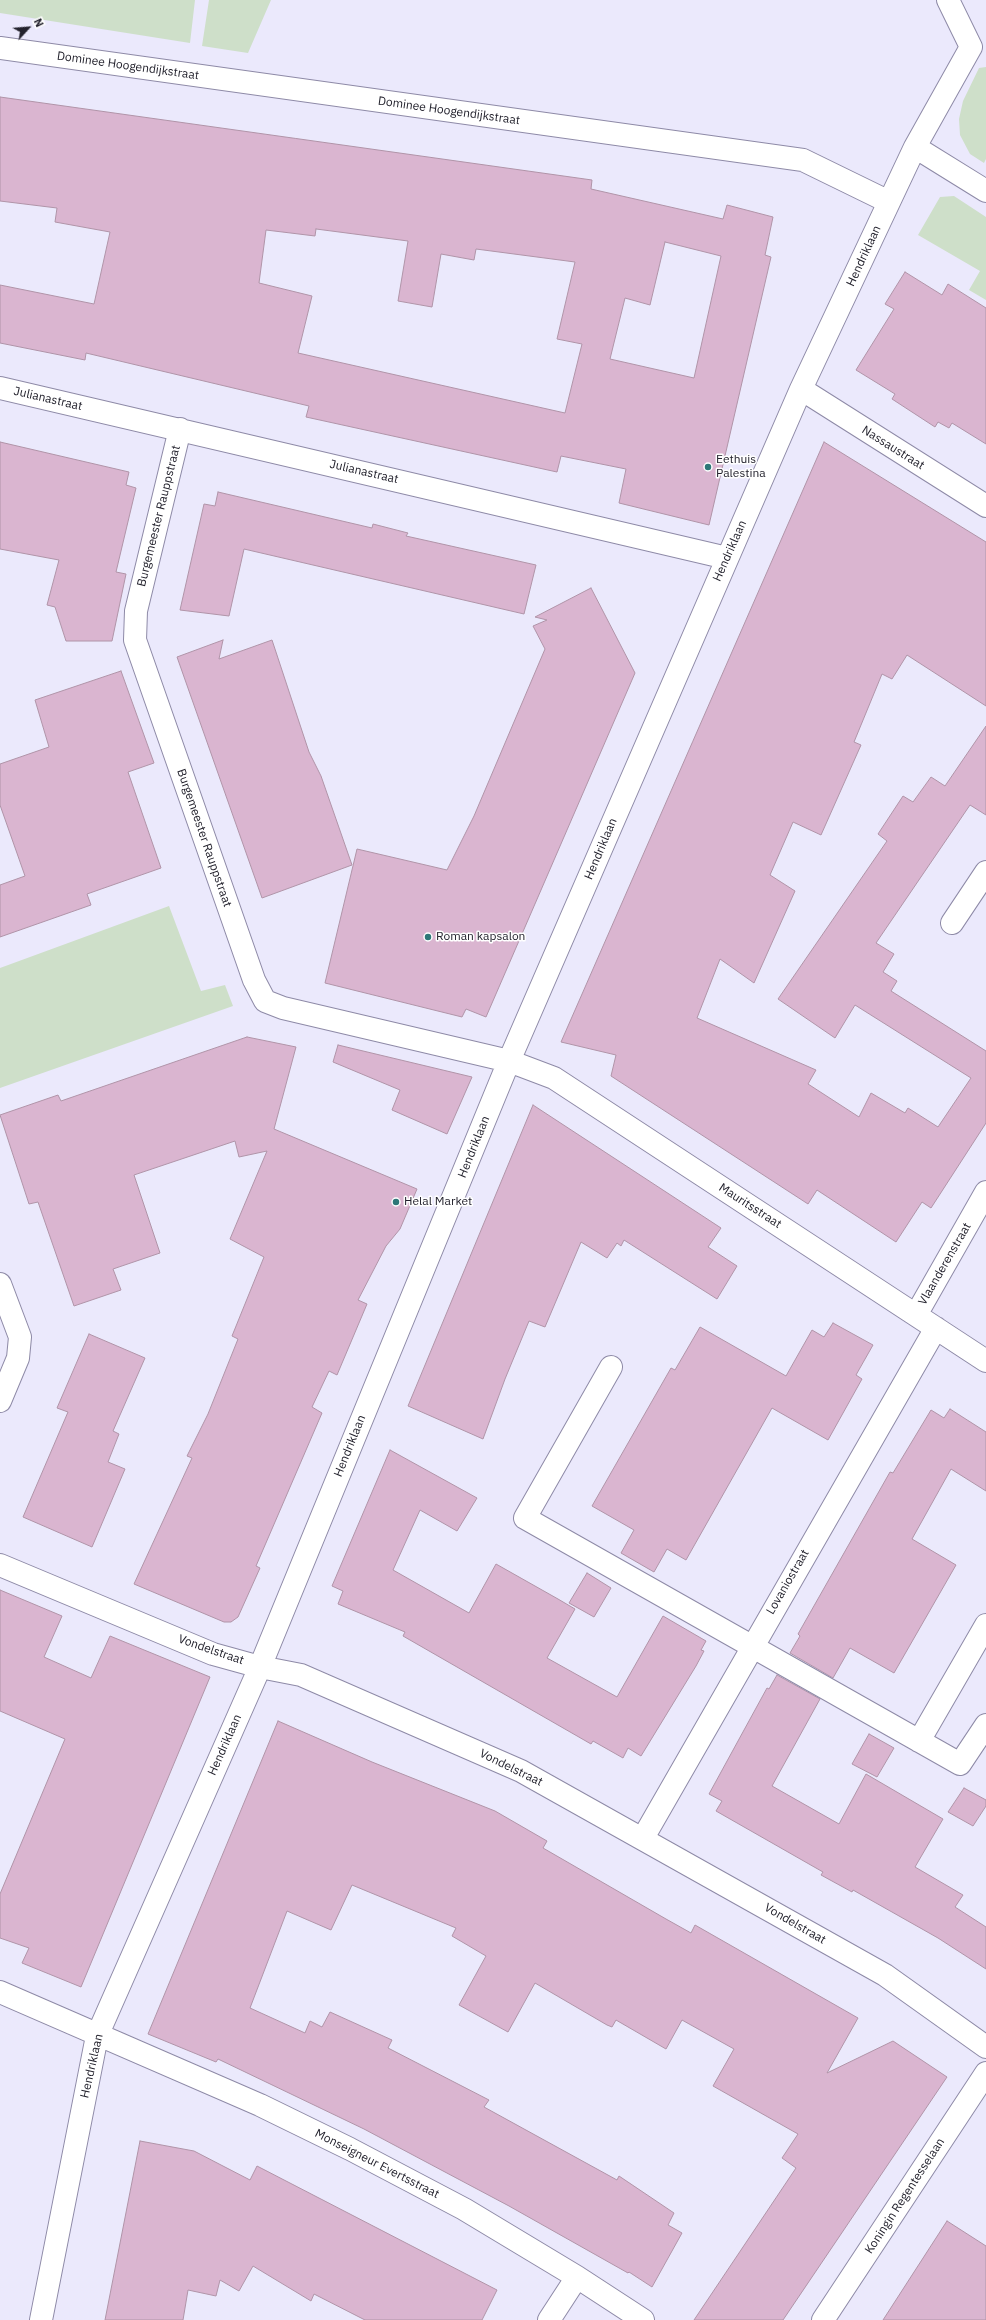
<!DOCTYPE html>
<html>
<head>
<meta charset="utf-8">
<style>
  body { margin:0 }
  #map { position:relative; width:986px; height:2320px; overflow:hidden; background:#ebe9fc; font-family:"IBM Plex Sans",sans-serif }
  canvas { display:block }
  .north { position:absolute; left:8px; top:8px; width:40px; height:40px; -webkit-text-stroke:3px #fff; paint-order:stroke; rotate:64deg; font-size:11px; font-weight:700; line-height:16px; text-align:center; color:#23222d }
  .north::after { content:''; display:block; margin:auto; width:14px; height:18px; background:#23222d; clip-path:polygon(50% 0,100% 100%,50% 72%,0 100%) }
</style>
</head>
<body>
<div id="map">
<canvas width="986" height="2320"></canvas>
<div class="north">N</div>
</div>
<script>
const ctx = document.querySelector('canvas').getContext('2d');
ctx.lineJoin = 'round';
function fillPath(path, color) {
  ctx.fillStyle = color;
  ctx.fill(path, 'evenodd');
}
function poly(rows) {
  const path = new Path2D();
  for (const r of rows) {
    path.moveTo(r[0], r[1]);
    for (let i = 2; i < r.length; i += 2) path.lineTo(r[i], r[i + 1]);
  }
  return path;
}
function stroke(path, color, width, dash) {
  ctx.strokeStyle = color;
  ctx.lineWidth = width;
  ctx.lineCap = dash ? 'butt' : 'round';
  ctx.setLineDash(dash || []);
  ctx.stroke(path);
}
function label(font, color, halo, rows, align = 'center') {
  ctx.font = font + ' "IBM Plex Sans",sans-serif';
  ctx.lineWidth = 3;
  ctx.setLineDash([]);
  ctx.textBaseline = 'middle';
  ctx.strokeStyle = halo;
  ctx.fillStyle = color;
  for (const [text, x, y, turn = 0] of rows) {
    ctx.save();
    ctx.translate(x, y);
    ctx.rotate((+turn || 0) * Math.PI / 180);
    ctx.textAlign = isNaN(turn) ? turn : align;
    if (halo) ctx.strokeText(text, 0, 0);
    ctx.fillText(text, 0, 0);
    ctx.restore();
  }
}
const green = poly([
  [0,0,195,0,190,43,0,13],
  [209,0,271,0,248,53,202,46],
  [986,67,986,159,984,163,970,154,960,135,959,119,963,101,979,68],
  [954,196,986,217,986,300,969,290,980,271,918,235,940,197],
  [169,906,201,991,225,985,233,1006,0,1088,0,968]
]);
const building = poly([
  [0,97,592,180,591,189,723,219,727,205,773,217,765,255,771,257,709,525,619,503,626,469,561,456,557,472,306,417,309,406,86,353,85,360,0,343,0,285,94,304,110,232,55,222,57,208,0,201,0,97],
  [316,229,408,241,398,301,432,307,441,254,474,260,476,249,575,262,557,339,582,344,565,413,298,353,312,296,259,283,266,230,315,236,316,229],
  [665,242,721,256,694,378,610,359,625,298,650,305,665,242],
  [905,272,942,295,948,284,986,308,986,444,952,423,949,428,938,422,935,427,892,399,895,394,856,370,894,309,885,304,905,272],
  [0,442,129,472,126,485,136,488,116,572,126,574,112,641,66,641,55,607,47,605,59,560,0,549,0,442],
  [824,442,986,542,986,706,907,655,892,679,882,674,854,742,861,745,821,835,793,822,770,875,795,891,754,983,720,959,697,1018,816,1070,808,1084,859,1117,871,1093,905,1113,908,1108,938,1127,971,1078,855,1005,835,1038,778,999,887,841,878,834,903,796,913,802,931,777,945,786,986,726,986,815,970,805,876,943,894,954,883,972,897,981,891,991,986,1051,986,1123,931,1208,922,1202,896,1242,817,1190,808,1204,611,1076,616,1055,561,1042,824,442],
  [218,492,372,528,373,524,408,533,406,536,536,565,524,614,244,549,229,616,180,610,204,504,215,506,218,492],
  [591,588,635,673,486,1017,466,1009,462,1017,325,983,357,849,447,870,474,816,545,649,533,626,547,620,535,617,591,588],
  [223,640,219,659,272,640,309,752,321,776,352,865,262,898,177,657,223,640],
  [121,671,154,763,128,772,161,868,87,894,91,905,0,937,0,885,25,876,0,805,0,764,49,747,35,700,121,671],
  [247,1037,296,1047,274,1129,417,1189,400,1229,386,1246,358,1300,367,1304,337,1375,329,1371,312,1407,322,1413,256,1566,260,1568,238,1617,231,1622,224,1622,134,1584,192,1458,187,1456,208,1414,238,1339,232,1336,264,1257,230,1239,267,1151,239,1157,235,1141,134,1175,160,1253,113,1269,121,1290,74,1306,38,1202,29,1204,0,1115,58,1095,61,1101,247,1037],
  [338,1045,472,1077,447,1134,392,1110,400,1090,333,1062,338,1045],
  [533,1105,721,1228,708,1247,737,1266,717,1299,624,1240,621,1246,617,1243,607,1258,581,1242,545,1327,529,1321,505,1379,483,1439,408,1406,533,1105],
  [833,1323,873,1345,856,1375,862,1379,828,1440,772,1408,686,1560,667,1549,654,1572,621,1553,634,1530,592,1506,671,1368,675,1370,700,1327,786,1376,812,1330,824,1337,833,1323],
  [89,1334,145,1358,113,1431,119,1434,108,1462,125,1469,92,1547,23,1517,68,1412,57,1408,89,1334],
  [950,1409,986,1432,986,1491,951,1469,912,1539,956,1565,894,1673,850,1648,833,1678,790,1653,800,1636,798,1634,890,1472,893,1473,931,1410,944,1418,950,1409],
  [390,1450,477,1498,457,1531,420,1510,393,1570,469,1613,496,1564,558,1599,575,1609,547,1658,617,1697,663,1616,706,1641,701,1650,704,1651,696,1666,641,1756,628,1748,623,1758,593,1741,591,1744,403,1636,405,1632,338,1604,343,1591,332,1586,390,1450],
  [587,1573,611,1588,594,1617,569,1603,587,1573],
  [0,1590,62,1616,44,1657,91,1678,110,1636,210,1677,81,1987,22,1963,29,1948,0,1938,0,1894,65,1739,0,1711,0,1590],
  [777,1675,820,1699,772,1786,839,1824,866,1774,943,1819,915,1867,963,1895,955,1907,986,1927,986,1969,938,1938,853,1890,852,1892,821,1875,823,1872,716,1811,722,1801,709,1794,767,1688,769,1689,777,1675],
  [278,1721,372,1762,495,1811,547,1841,543,1848,666,1919,691,1933,695,1925,858,2018,827,2073,893,2041,947,2077,783,2320,694,2320,796,2168,782,2158,798,2134,713,2086,734,2049,682,2020,666,2049,616,2020,612,2027,607,2025,535,1983,508,2032,459,2005,486,1956,452,1936,456,1928,352,1885,331,1930,287,1911,250,2008,305,2033,310,2021,322,2027,330,2012,392,2040,388,2048,489,2100,484,2107,617,2180,619,2176,674,2213,668,2225,682,2233,652,2287,629,2272,628,2273,509,2206,364,2129,218,2059,216,2062,148,2034,278,1721],
  [869,1734,894,1748,877,1777,852,1764,869,1734],
  [964,1788,986,1800,986,1806,973,1826,948,1812,964,1788],
  [140,2141,194,2151,250,2180,257,2166,497,2290,482,2320,365,2320,314,2294,311,2301,253,2266,239,2291,220,2280,216,2296,188,2290,183,2320,105,2320,140,2141],
  [947,2221,986,2246,986,2320,883,2320,947,2221]
]);
const minor = poly([
  [948,0,971,47],
  [0,48,803,160,889,202],
  [915,147,986,191],
  [0,388,727,558],
  [801,389,986,506],
  [180,429,136,611,135,640,254,980,265,1001,283,1008,509,1061,554,1078,986,1361],
  [952,923,986,872],
  [0,1284,20,1337,18,1358,0,1401],
  [916,1315,986,1192],
  [611,1367,525,1518,960,1764,986,1725],
  [0,1565,213,1654,260,1667,301,1675,521,1771,885,1975,986,2047],
  [919,1741,986,1625],
  [643,1838,936,1328],
  [0,1992,260,2105,350,2149,464,2209,577,2277,643,2320],
  [41,2320,97,2036,260,1667,509,1061,801,389,915,147,971,47],
  [549,2320,577,2277],
  [823,2320,986,2073]
]);
const markers = [
  [708,467,4,"#2d7778"],
  [428,937,4,"#2d7778"],
  [396,1202,4,"#2d7778"]
];
const streetNames = [
  ["Dominee Hoogendijkstraat",128,66,8],
  ["Dominee Hoogendijkstraat",449,111,8],
  ["Hendriklaan",864,256,-65],
  ["Julianastraat",48,399,13],
  ["Nassaustraat",893,448,32],
  ["Julianastraat",364,472,13],
  ["Burgemeester Rauppstraat",159,516,-76],
  ["Hendriklaan",730,551,-66],
  ["Burgemeester Rauppstraat",204,838,71],
  ["Hendriklaan",601,849,-67],
  ["Hendriklaan",474,1147,-68],
  ["Mauritsstraat",750,1206,33],
  ["Vlaanderenstraat",945,1264,-60],
  ["Hendriklaan",350,1446,-68],
  ["Lovaniostraat",788,1582,-60],
  ["Vondelstraat",211,1650,19],
  ["Hendriklaan",225,1745,-66],
  ["Vondelstraat",511,1768,26],
  ["Vondelstraat",795,1924,30],
  ["Hendriklaan",92,2066,-77],
  ["Monseigneur Evertsstraat",377,2164,27],
  ["Koningin Regentesselaan",905,2196,-57]
];
const poiNames = [
  ["Eethuis",716,460],
  ["Palestina",716,474],
  ["Roman kapsalon",436,937],
  ["Helal Market",404,1202]
];
fillPath(green, '#cedfc9');
fillPath(building, '#dab5d0');
stroke(building, '#b094a8', 1);
stroke(minor, '#8e8aa7', 24);
stroke(minor, '#fff', 22);
for (const [x, y, r, color] of markers) {
  const dot = new Path2D();
  dot.arc(x, y, r, 0, 2 * Math.PI);
  ctx.fillStyle = color;
  ctx.fill(dot);
  stroke(dot, '#fff', 1.5);
}
label('12px', '#23222d', '#fff', streetNames);
label('12px', '#23222d', '#fff', poiNames, 'left');
</script>
</body>
</html>
